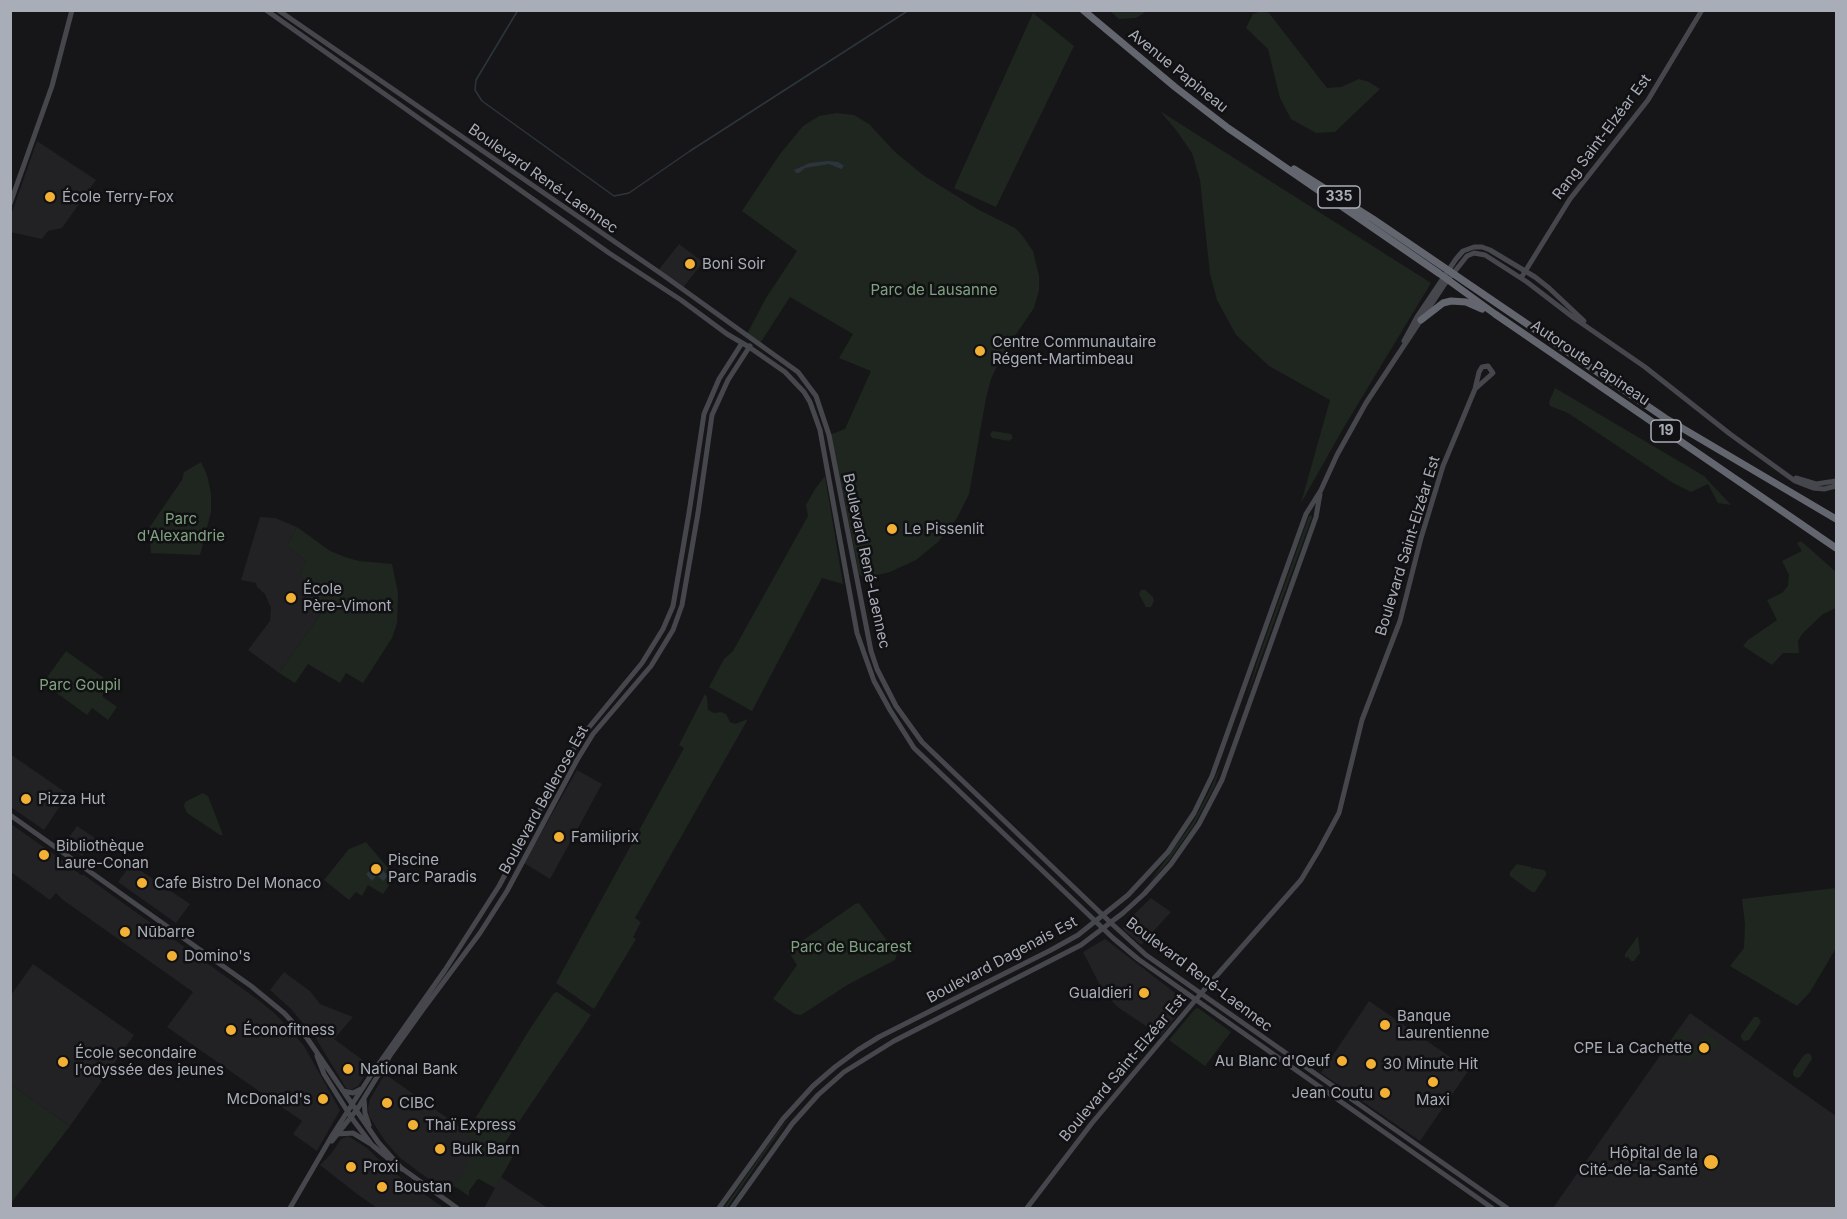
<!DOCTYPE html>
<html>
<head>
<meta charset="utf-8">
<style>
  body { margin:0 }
  #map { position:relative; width:1847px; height:1219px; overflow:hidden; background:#161618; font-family:Inter,sans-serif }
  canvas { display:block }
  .frame { position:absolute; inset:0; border:12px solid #a8adb8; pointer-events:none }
</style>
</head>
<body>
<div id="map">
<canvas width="1847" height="1219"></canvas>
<div class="frame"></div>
</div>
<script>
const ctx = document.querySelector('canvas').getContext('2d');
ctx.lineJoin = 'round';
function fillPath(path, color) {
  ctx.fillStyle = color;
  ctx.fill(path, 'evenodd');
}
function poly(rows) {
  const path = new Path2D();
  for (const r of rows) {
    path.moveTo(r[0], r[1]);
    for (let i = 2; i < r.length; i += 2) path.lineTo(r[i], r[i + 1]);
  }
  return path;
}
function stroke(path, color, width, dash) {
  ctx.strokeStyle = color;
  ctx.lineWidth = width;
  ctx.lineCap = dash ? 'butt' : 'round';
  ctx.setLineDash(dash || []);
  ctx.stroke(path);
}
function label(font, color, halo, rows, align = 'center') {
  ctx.font = font + ' Inter,sans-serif';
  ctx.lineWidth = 5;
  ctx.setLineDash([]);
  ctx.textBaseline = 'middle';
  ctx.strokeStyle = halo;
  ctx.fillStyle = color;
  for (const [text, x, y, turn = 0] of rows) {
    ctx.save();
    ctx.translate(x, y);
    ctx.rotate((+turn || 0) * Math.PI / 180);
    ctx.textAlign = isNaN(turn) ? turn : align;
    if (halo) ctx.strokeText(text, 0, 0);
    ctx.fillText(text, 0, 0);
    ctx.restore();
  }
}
const built = poly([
  [37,141,96,180,62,228,48,231,42,239,10,232,11,215],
  [679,244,703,262,682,289,657,272],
  [260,517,275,518,297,527,287,546,306,561,300,574,322,612,279,673,248,650,270,621,271,608,265,594,257,587,256,583,241,580],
  [10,754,68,794,44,830,11,807],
  [577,770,602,784,550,879,524,863],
  [11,824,72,867,73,869,81,875,84,875,257,999,273,1012,287,1026,304,1046,340,1110,317,1151,293,1134,302,1121,167,1027,193,992,63,900,56,893,50,900,11,872],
  [77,826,95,838,82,856,64,844],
  [131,864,190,904,176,923,118,882],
  [1151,898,1171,912,1141,945,1123,929,1124,924],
  [1105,939,1187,1002,1161,1036,1119,1008,1105,995,1083,952],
  [33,964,134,1035,70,1126,11,1085,11,995],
  [284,972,310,991,320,1004,353,1017,334,1039,371,1066,358,1086,351,1090,346,1088,315,1037,290,1008,270,990],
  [1369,1001,1469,1070,1420,1141,1321,1073],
  [1690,1013,1836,1116,1836,1208,1553,1208],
  [385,1074,467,1132,478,1149,449,1194,400,1158,385,1141,369,1116,368,1108,370,1099],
  [348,1136,367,1148,386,1167,444,1208,377,1208,357,1194,320,1165,331,1154,341,1139],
  [501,1177,517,1188,548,1208,484,1208]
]);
const green = poly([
  [1110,11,1147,11,1136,18,1119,19],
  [1261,11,1269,13,1327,88,1341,87,1359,79,1369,82,1380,89,1335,132,1316,133,1291,119,1280,98,1268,49,1246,28,1253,14],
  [1033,13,1074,46,996,207,954,188],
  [1160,111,1431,283,1344,427,1301,503,1330,400,1269,366,1236,335,1217,300,1210,274,1200,180,1192,153,1176,130],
  [837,113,854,115,869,124,895,152,923,175,979,210,1015,228,1022,235,1033,251,1039,276,1039,290,1034,308,1003,353,991,379,986,398,969,494,957,518,938,542,916,560,890,572,864,578,859,574,845,502,829,435,845,429,871,371,839,358,853,334,790,297,759,345,746,336,766,298,797,251,742,211,780,154,803,126,819,116],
  [1555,388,1704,476,1731,505,1718,503,1708,484,1691,492,1673,483,1568,413,1550,406,1549,402],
  [993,431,1011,434,1013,438,1009,441,992,438,990,434],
  [201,462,207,475,211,493,211,512,200,555,151,553,149,528,182,480,184,472],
  [825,476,843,584,822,578,752,711,709,687,724,659,733,651,808,516,806,505,815,489],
  [1311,515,1312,517,1246,699,1257,662,1309,516],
  [297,527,330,551,345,557,359,561,392,564,398,593,397,623,392,638,363,683,346,673,340,683,308,664,295,683,279,673,322,612,300,574,306,561,287,546],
  [1801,541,1836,572,1836,608,1823,614,1802,634,1798,641,1799,653,1783,653,1772,665,1743,646,1748,640,1777,620,1767,600,1782,593,1788,586,1789,575,1782,561,1802,551,1797,543],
  [1141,590,1145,590,1153,597,1154,601,1151,607,1146,607,1139,594],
  [66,651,111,683,102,696,117,707,108,720,92,708,87,715,43,683],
  [705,694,707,697,708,710,714,713,721,712,726,714,730,722,735,724,748,719,635,918,641,922,633,937,636,939,594,1009,556,983,684,748,679,745],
  [1220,767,1215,785,1194,825,1170,859,1147,886,1193,822,1210,790],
  [203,793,208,796,223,835,220,835,187,813,184,806,185,802],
  [366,842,394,875,394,878,383,894,368,885,362,896,356,892,349,900,324,880,349,849],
  [1517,864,1531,867,1531,869,1533,868,1544,870,1546,872,1546,875,1535,892,1532,892,1510,876,1510,872],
  [1836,888,1836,948,1810,992,1797,1006,1730,966,1744,948,1745,924,1742,899],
  [859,903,897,954,895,960,849,984,801,1015,795,1014,773,999,797,965,788,951,855,904],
  [1638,936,1640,953,1634,961,1631,961,1628,957,1625,958,1625,954],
  [557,992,591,1015,504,1144,516,1151,495,1188,479,1179,477,1180,469,1191,469,1196,454,1186,477,1149,467,1132,528,1032,554,993],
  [1198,1008,1231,1032,1205,1066,1169,1040,1195,1009],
  [1754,1017,1758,1017,1761,1022,1749,1040,1744,1041,1741,1038,1741,1035],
  [1677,1032,1686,1038,1675,1052,1667,1046],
  [1705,1033,1718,1041,1709,1053,1696,1056,1691,1063,1679,1054,1687,1043,1692,1047,1696,1045],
  [1808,1053,1811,1055,1812,1059,1800,1077,1796,1078,1793,1075,1793,1071,1804,1055],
  [11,1085,70,1126,11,1203],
  [791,1115,727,1208,724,1208,773,1138]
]);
const water = poly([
  [828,161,838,162,844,166,841,169,829,164,805,168,799,173,796,173,794,170,810,163],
  [377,864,388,876,383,881,377,875,372,881,366,874]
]);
const stream = poly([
  [518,10,476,80,475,90,482,101,614,196,629,193,690,151,909,10]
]);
const secondary = poly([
  [266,10,609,253,681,300,727,334,749,347,785,372,804,392,810,402,820,430,857,633,864,653,874,681,890,710,914,748,1113,938,1138,959,1492,1208],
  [278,10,663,275,798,372,816,396,829,435,871,651,877,669,896,706,922,742,1111,923,1146,955,1507,1208],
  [10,204,52,86,72,10],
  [1521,278,1570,199,1648,100,1702,10],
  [1404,341,1417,317,1456,259,1463,251,1474,247,1482,247,1490,250,1535,277,1549,288,1584,321],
  [1796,478,1816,484,1836,481],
  [10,815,251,986,284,1013,307,1038,378,1142,402,1169],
  [317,1056,324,1074,351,1117,372,1145,390,1160],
  [343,1091,353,1093,361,1089],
  [364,1099,365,1113,369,1125],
  [338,1134,353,1133,371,1144],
  [332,1141,358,1108,391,1054,424,1008,480,933,507,891,577,760,593,734,651,666,673,630,682,605,698,513,712,415,728,380,750,346],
  [400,1167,457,1208],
  [290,1208,333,1134,371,1075,445,970,499,886,570,754,586,731,642,663,663,629,673,606,689,513,704,414,719,379,742,343],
  [719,1208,783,1119,813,1086,835,1067,858,1050,879,1037,1051,950,1078,935,1128,895,1168,852,1194,813,1212,776,1306,514,1321,490,1337,455,1366,403,1444,285,1467,256,1474,253,1485,255,1527,282,1574,318,1645,367,1730,434,1795,481,1813,488,1824,489,1836,486],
  [732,1208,792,1124,818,1095,844,1072,894,1041,1081,945,1123,913,1144,894,1171,864,1199,824,1222,780,1316,517,1320,494],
  [1027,1208,1092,1123,1203,991,1301,880,1319,850,1339,813,1362,720,1400,621,1421,538,1443,466,1475,389,1479,372,1482,367,1488,366,1493,373,1475,389]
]);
const highway = poly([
  [1083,10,1175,87,1228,128,1440,274,1495,314,1836,548],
  [1294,169,1373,219,1665,418,1836,519],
  [1421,320,1443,303,1451,301,1466,302,1482,309]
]);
const markers = [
  [50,197,6,"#f2b134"],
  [690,264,6,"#f2b134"],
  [980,351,6,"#f2b134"],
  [892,529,6,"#f2b134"],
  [291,598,6,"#f2b134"],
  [26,799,6,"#f2b134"],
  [559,837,6,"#f2b134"],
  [44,855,6,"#f2b134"],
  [376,869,6,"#f2b134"],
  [142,883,6,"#f2b134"],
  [125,932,6,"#f2b134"],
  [172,956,6,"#f2b134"],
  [1144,993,6,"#f2b134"],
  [1385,1025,6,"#f2b134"],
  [231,1030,6,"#f2b134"],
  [1704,1048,6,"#f2b134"],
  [1342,1061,6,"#f2b134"],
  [63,1062,6,"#f2b134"],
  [1371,1064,6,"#f2b134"],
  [348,1069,6,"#f2b134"],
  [1433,1082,6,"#f2b134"],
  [1385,1093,6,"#f2b134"],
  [323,1099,6,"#f2b134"],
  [387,1103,6,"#f2b134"],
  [413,1125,6,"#f2b134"],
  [440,1149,6,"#f2b134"],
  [1711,1162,8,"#f2b134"],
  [351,1167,6,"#f2b134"],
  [382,1187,6,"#f2b134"]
];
const shields = [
  [1339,197,42],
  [1666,431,30]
];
const shieldNames = [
  ["335",1339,197],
  ["19",1666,431]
];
const streetNames = [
  ["Avenue Papineau",1178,71,39],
  ["Rang Saint-Elzéar Est",1602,137,-53],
  ["Boulevard René-Laennec",543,179,35],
  ["Autoroute Papineau",1590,363,34],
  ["Boulevard Saint-Elzéar Est",1408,546,-73],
  ["Boulevard René-Laennec",866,561,78],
  ["Boulevard Bellerose Est",544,800,-61],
  ["Boulevard Dagenais Est",1002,960,-28],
  ["Boulevard René-Laennec",1199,975,37],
  ["Boulevard Saint-Elzéar Est",1123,1068,-50]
];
const poiNames = [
  ["École Terry-Fox",62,197],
  ["Boni Soir",702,264],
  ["Centre Communautaire",992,342],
  ["Régent-Martimbeau",992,359],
  ["Le Pissenlit",904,529],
  ["École",303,589],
  ["Père-Vimont",303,606],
  ["Pizza Hut",38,799],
  ["Familiprix",571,837],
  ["Bibliothèque",56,846],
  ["Laure-Conan",56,863],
  ["Piscine",388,860],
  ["Parc Paradis",388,877],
  ["Cafe Bistro Del Monaco",154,883],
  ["Nūbarre",137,932],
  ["Domino's",184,956],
  ["Gualdieri",1132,993,"right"],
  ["Banque",1397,1016],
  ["Laurentienne",1397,1033],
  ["Éconofitness",243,1030],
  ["CPE La Cachette",1692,1048,"right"],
  ["École secondaire",75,1053],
  ["l'odyssée des jeunes",75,1070],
  ["Au Blanc d'Oeuf",1330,1061,"right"],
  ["30 Minute Hit",1383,1064],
  ["National Bank",360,1069],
  ["Jean Coutu",1373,1093,"right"],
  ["McDonald's",311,1099,"right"],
  ["Maxi",1433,1100,"center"],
  ["CIBC",399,1103],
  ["Thaï Express",425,1125],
  ["Bulk Barn",452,1149],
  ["Hôpital de la",1698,1153,"right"],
  ["Cité-de-la-Santé",1698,1170,"right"],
  ["Proxi",363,1167],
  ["Boustan",394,1187]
];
const parkNames = [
  ["Parc de Lausanne",934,290],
  ["Parc",181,519],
  ["d'Alexandrie",181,536],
  ["Parc Goupil",80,685],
  ["Parc de Bucarest",851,947]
];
fillPath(built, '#222225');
fillPath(green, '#1e261f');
fillPath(water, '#2c353c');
stroke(stream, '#2c353c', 1.5);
stroke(secondary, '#45474d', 5);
stroke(highway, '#63666e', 7);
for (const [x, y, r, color] of markers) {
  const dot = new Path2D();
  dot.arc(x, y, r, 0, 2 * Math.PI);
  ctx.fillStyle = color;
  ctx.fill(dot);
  stroke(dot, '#111113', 2);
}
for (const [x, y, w] of shields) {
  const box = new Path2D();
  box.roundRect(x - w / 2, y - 11, w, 22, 4.5);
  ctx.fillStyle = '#111113';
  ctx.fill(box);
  stroke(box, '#a8adb8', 1.5);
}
label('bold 14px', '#a8adb8', null, shieldNames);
label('15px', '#a8adb8', '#111113', streetNames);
label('15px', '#a8adb8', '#111113', poiNames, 'left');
label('15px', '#7fa381', '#111113', parkNames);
</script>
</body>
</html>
